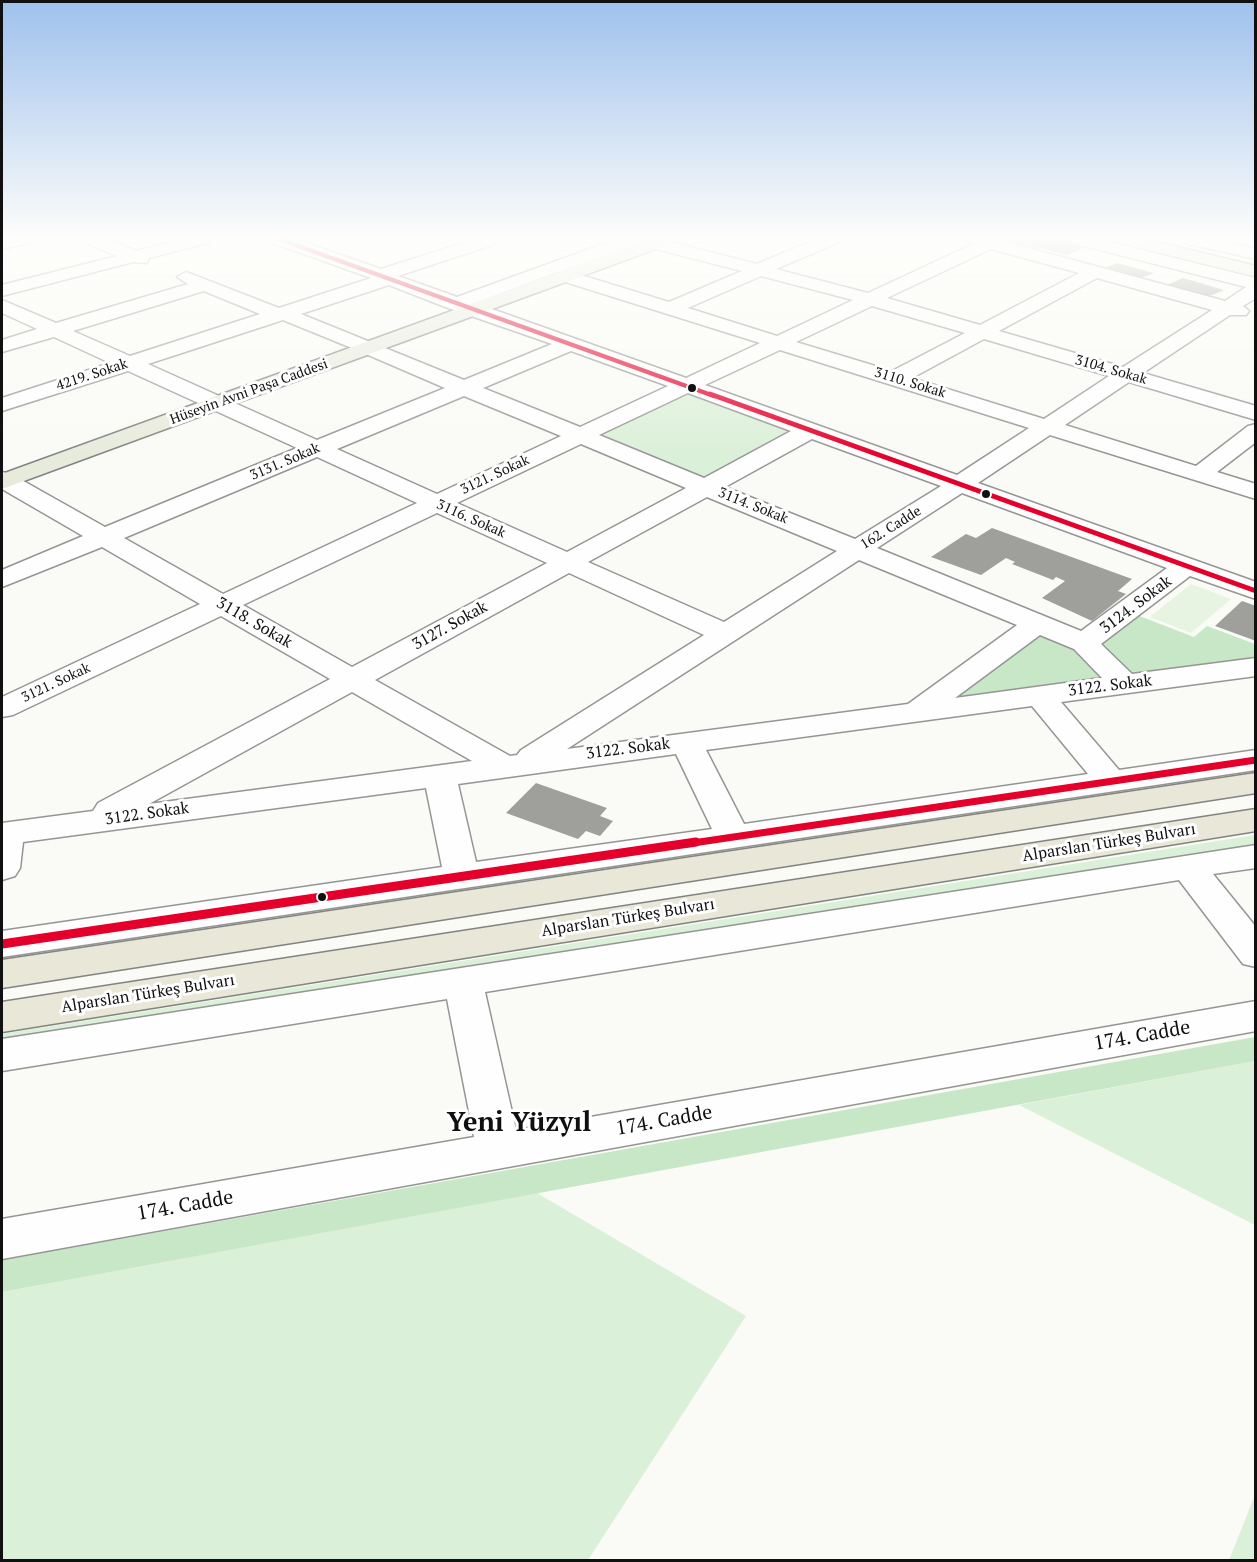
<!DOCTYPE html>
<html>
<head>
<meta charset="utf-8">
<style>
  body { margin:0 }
  #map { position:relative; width:1257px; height:1562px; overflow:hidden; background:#fafbf6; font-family:"PT Serif",serif }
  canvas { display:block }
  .frame { position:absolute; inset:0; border:3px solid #101010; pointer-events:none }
</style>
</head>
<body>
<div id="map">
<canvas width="1257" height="1562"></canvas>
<div class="frame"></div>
</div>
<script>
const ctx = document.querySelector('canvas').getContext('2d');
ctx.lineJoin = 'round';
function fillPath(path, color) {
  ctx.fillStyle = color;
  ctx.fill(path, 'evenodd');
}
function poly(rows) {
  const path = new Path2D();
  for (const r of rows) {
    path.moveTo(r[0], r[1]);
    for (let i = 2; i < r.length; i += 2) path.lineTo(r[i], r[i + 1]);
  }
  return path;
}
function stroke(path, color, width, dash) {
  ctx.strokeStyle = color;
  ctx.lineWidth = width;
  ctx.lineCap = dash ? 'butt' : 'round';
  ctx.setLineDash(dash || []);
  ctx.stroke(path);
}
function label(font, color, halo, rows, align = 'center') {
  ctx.font = font + ' "PT Serif",serif';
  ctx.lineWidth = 6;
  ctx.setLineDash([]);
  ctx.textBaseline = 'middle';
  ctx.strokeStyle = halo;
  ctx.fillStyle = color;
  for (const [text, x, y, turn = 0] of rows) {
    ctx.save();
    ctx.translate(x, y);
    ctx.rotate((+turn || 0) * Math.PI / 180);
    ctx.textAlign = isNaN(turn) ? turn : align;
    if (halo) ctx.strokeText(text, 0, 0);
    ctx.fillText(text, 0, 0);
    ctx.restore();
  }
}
const green = poly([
  [684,391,797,432,705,480,593,435],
  [1255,835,1255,844,2,1045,2,1034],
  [1255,1061,1255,1225,1019,1105],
  [537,1193,746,1316,588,1560,2,1560,2,1292],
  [1255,1495,1255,1560,1229,1560]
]);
const forest = poly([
  [1137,615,1194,637,1207,626,1255,644,1255,658,1129,674,1100,644],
  [1038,633,1075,649,1103,678,960,698,954,694],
  [1255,1037,1255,1061,2,1292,2,1260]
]);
const pitch = poly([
  [1191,584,1231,599,1191,633,1150,617]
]);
const building = poly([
  [1056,239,1086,247,1067,255,1006,240],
  [1117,263,1154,273,1136,280,1100,270],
  [1183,278,1224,290,1203,299,1162,287],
  [992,528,1132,579,1118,591,1126,594,1092,621,1042,598,1065,581,1056,577,1053,580,1012,564,1015,562,1006,558,981,575,931,557,966,534,976,538],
  [1242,601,1256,606,1256,641,1215,626],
  [536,783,607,808,600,816,613,821,600,836,586,831,578,839,506,813]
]);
const minor = poly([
  [2,239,32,239,29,243,2,249,2,239],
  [83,239,107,239,136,251,182,239,211,239,208,243,149,258,147,263,133,262,2,296,2,285,117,256,86,243,83,239],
  [270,239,295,239,381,269,475,239,501,239,498,243,398,276,457,297,617,239,642,239,639,243,560,272,571,272,669,302,742,271,648,247,645,243,648,239,659,239,757,264,817,239,840,239,837,243,776,269,868,293,973,244,964,239,995,239,1225,301,1246,287,1072,243,1069,239,1098,239,1256,278,1256,298,1243,306,1249,311,1246,315,1230,315,1143,373,1256,406,1256,420,1129,382,1065,425,1196,466,1248,426,1256,424,1256,442,1217,472,1256,484,1256,499,1050,435,978,483,1256,582,1256,599,1190,576,1101,644,1132,674,1256,658,1256,676,1061,702,1119,770,1256,750,1256,770,2,957,2,931,442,867,426,788,23,842,20,868,15,876,2,880,2,823,93,811,98,803,330,679,221,616,13,715,2,717,2,697,200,604,102,547,2,587,2,570,83,536,2,489,2,472,11,474,105,527,297,448,128,371,2,411,2,398,110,363,54,337,2,352,2,340,37,329,2,313,2,300,56,323,188,284,177,277,186,272,279,308,371,278,273,243,270,239],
  [991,249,1079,273,980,325,887,298,991,249],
  [558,272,556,276,559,280,760,343,686,378,475,303,558,272],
  [761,276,853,300,777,336,688,308,761,276],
  [1097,278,1212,310,1123,367,999,331,1097,278],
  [389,285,448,308,552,344,464,380,301,314,389,285],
  [204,291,260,314,130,356,73,331,204,291],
  [872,306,965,333,892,371,796,342,872,306],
  [283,320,359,351,445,388,317,440,148,364,283,320],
  [984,339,1109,376,1044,419,912,378,984,339],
  [780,350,1029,428,957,475,705,385,780,350],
  [571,351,668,386,580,427,483,388,571,351],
  [688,393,791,431,704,478,599,435,688,393],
  [464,396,561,436,437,494,337,449,464,396],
  [812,439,941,486,855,539,725,487,812,439],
  [581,444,686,488,567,552,457,503,581,444],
  [317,457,417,503,223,594,124,538,317,457],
  [962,493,1167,568,1081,631,877,548,962,493],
  [707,497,837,551,724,622,588,562,707,497],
  [437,513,547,563,352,667,243,605,437,513],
  [859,560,1017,625,908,704,567,749,859,560],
  [569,573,704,635,521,750,517,755,510,756,375,680,569,573],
  [1040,635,1074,649,1102,678,955,698,1040,635],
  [352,692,472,761,149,804,352,692],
  [1032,706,1088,774,744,824,706,750,1032,706],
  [676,754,712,829,476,862,458,784,676,754],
  [1181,239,1213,239,1256,249,1256,259,1184,243,1181,239],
  [1256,845,1256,868,1213,874,1256,927,1256,967,1243,964,1179,880,485,992,516,1130,1256,1001,1256,1031,2,1259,2,1219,474,1137,447,999,2,1071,2,1039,1256,845]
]);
const major = poly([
  [650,239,675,239,672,243,2,489,2,474,650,239],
  [1117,239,1146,239,1256,266,1256,277,1120,243,1117,239]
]);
const highway = poly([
  [1256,773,1256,793,2,988,2,960,1256,773],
  [1256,809,1256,831,2,1032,2,1002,1256,809]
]);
const bus1Far3 = poly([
  [279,239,714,396]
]);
const bus1Far2 = poly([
  [710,394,1256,591]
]);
const bus1Far1 = poly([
  [686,844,1256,760]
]);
const bus1 = poly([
  [2,944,696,842]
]);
const markers = [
  [692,388,5,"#101010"],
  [986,494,5,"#101010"],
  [322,897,5,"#101010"]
];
const farStreetnames = [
  ["3104. Sokak",1111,370,16],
  ["4219. Sokak",92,375,-18],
  ["3110. Sokak",910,383,17],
  ["Hüseyin Avni Paşa Caddesi",249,392,-20],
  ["3131. Sokak",285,462,-23],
  ["3121. Sokak",495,475,-25],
  ["3114. Sokak",753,506,22],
  ["3116. Sokak",471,519,24],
  ["162. Cadde",891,528,-32],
  ["3121. Sokak",56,683,-25]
];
const streetNames = [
  ["3124. Sokak",1136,605,-37],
  ["3118. Sokak",254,623,30],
  ["3127. Sokak",450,626,-29],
  ["3122. Sokak",1110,686,-7],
  ["3122. Sokak",628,749,-7],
  ["3122. Sokak",147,814,-8],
  ["Alparslan Türkeş Bulvarı",1109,843,-9],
  ["Alparslan Türkeş Bulvarı",628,918,-9],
  ["Alparslan Türkeş Bulvarı",148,994,-9]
];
const nearStreetnames = [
  ["174. Cadde",1142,1036,-10],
  ["174. Cadde",664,1121,-10],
  ["174. Cadde",185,1206,-10]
];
const nearDistrictnames = [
  ["Yeni Yüzyıl",519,1123]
];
fillPath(green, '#dbf0d8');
fillPath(forest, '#c8e7c7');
fillPath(pitch, '#e6f4e1');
fillPath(building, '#9f9f9b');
stroke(minor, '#959694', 3);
stroke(major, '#838381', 3);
stroke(highway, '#838381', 3);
fillPath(minor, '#fefefe');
fillPath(major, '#e7ebdc');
fillPath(highway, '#e8e7d8');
stroke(bus1Far3, '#e4002b', 4.5);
stroke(bus1Far2, '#e4002b', 5);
stroke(bus1Far1, '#e4002b', 7);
stroke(bus1, '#e4002b', 9);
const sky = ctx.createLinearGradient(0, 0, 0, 458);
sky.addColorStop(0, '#9ec1ec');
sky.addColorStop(0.52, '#fdfdfb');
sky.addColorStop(1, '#fdfdfb00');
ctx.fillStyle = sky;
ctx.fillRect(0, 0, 1257, 458);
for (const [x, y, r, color] of markers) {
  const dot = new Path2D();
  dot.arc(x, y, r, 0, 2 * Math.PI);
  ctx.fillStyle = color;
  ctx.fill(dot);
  stroke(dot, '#fff', 2);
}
label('14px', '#101010', '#fff', farStreetnames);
label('16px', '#101010', '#fff', streetNames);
label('20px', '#101010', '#fff', nearStreetnames);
label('bold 27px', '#101010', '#fff', nearDistrictnames);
</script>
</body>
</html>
